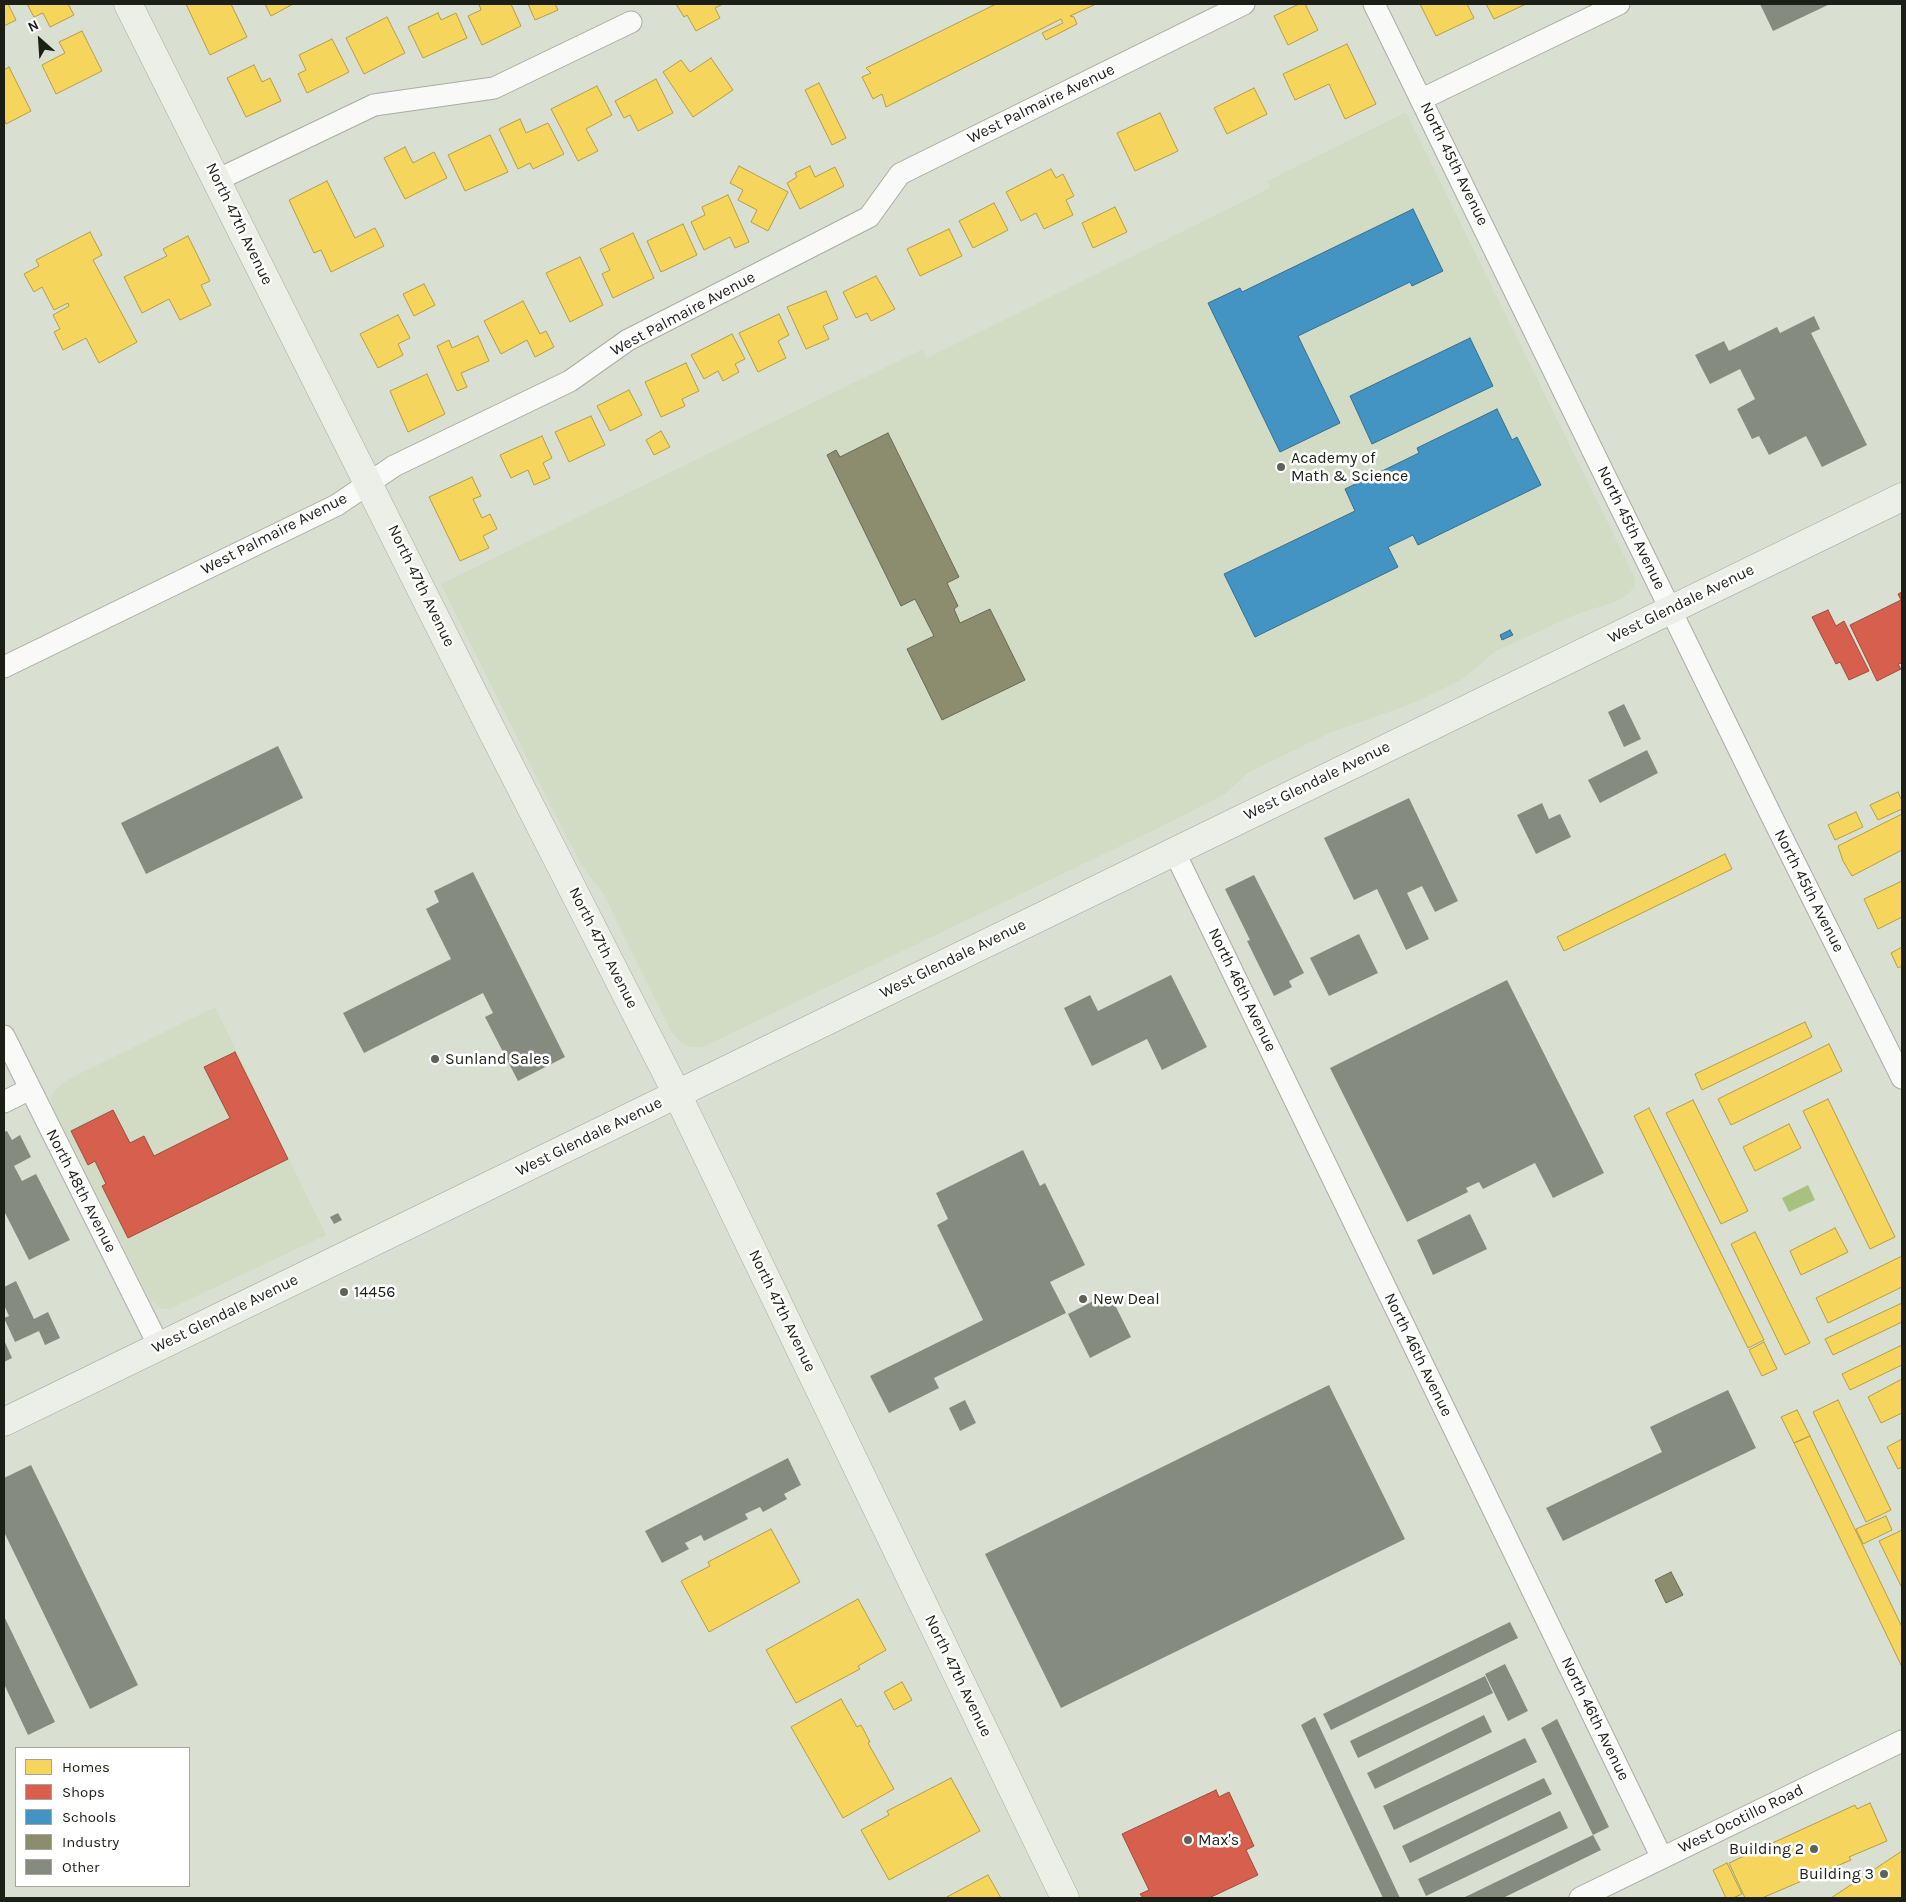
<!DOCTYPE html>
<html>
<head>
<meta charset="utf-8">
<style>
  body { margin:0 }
  #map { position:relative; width:1906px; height:1902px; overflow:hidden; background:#d9dfd1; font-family:Karla,sans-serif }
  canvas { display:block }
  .frame { position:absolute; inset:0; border:5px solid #1b1f15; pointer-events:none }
  .legend { position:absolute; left:15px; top:1747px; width:175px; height:140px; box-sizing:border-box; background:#fff; border:1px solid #a4a5a1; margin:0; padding:6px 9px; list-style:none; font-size:15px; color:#1b1f15 }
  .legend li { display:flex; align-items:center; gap:10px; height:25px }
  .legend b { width:25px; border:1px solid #a4a5a1 }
  .north { position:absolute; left:15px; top:15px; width:50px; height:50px; -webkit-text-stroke:4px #fff; paint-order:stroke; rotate:334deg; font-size:14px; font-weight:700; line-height:20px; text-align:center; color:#1b1f15 }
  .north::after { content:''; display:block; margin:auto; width:18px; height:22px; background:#1b1f15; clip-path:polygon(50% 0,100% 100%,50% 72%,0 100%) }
</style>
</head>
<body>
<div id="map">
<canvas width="1906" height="1902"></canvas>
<div class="frame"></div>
<ul class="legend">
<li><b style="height:14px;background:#f6d55c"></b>Homes</li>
<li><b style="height:14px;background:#d6604d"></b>Shops</li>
<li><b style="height:14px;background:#4393c3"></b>Schools</li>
<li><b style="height:14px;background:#8c8c6e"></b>Industry</li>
<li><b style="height:14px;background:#868b80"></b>Other</li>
</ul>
<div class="north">N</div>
</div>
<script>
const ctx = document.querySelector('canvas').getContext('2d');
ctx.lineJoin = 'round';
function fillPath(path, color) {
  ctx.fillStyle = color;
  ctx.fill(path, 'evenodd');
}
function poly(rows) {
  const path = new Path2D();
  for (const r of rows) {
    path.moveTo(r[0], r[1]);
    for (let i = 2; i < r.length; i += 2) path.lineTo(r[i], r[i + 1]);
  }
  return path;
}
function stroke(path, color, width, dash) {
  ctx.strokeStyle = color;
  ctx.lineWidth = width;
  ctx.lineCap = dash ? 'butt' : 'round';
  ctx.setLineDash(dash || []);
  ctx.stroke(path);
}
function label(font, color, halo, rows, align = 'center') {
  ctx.font = font + ' Karla,sans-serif';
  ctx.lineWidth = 5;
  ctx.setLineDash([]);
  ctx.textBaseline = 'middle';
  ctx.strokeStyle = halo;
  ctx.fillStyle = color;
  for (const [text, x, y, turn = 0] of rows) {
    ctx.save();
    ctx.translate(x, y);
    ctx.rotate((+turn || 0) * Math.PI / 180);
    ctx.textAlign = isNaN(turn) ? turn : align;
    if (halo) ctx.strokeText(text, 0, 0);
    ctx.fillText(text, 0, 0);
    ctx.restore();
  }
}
const built = poly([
  [1406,112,1634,576,1635,587,1624,597,1615,602,1577,614,1496,651,1461,680,1411,704,1332,732,1249,772,1225,794,1160,827,711,1043,702,1047,691,1047,681,1042,672,1033,604,895,583,867,558,820,441,584,923,349,927,358,1270,188,1267,181],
  [215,1007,326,1235,169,1309,162,1309,151,1301,53,1107,51,1097,54,1091,67,1080]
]);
const water = poly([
  [1808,1185,1815,1200,1789,1212,1782,1198]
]);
const homes = poly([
  [4,4,8,4,16,20,4,26,4,4],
  [27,4,68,4,74,15,50,27,43,13,34,17,27,4],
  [186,4,231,4,247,37,210,55,186,4],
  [265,4,293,4,271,16,265,4],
  [479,4,511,4,521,26,482,45,468,16,481,10,479,4],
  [528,4,555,4,558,10,535,20,528,4],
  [676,4,723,4,715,8,720,18,696,31,687,15,684,17,676,4],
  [996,4,1096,4,1070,16,1074,17,1077,24,1046,40,1042,33,1063,23,1061,19,886,107,882,94,873,99,862,77,871,73,866,68,996,4],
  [1299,4,1305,4,1318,30,1288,45,1274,16,1299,4],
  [1420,4,1467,4,1474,18,1436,36,1420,4],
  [1486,4,1526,4,1494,19,1486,4],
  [438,13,441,20,456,13,467,38,423,58,408,27,438,13],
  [387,17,405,53,364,74,346,38,387,17],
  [82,31,102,71,56,94,42,65,65,53,59,42,82,31],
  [332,39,349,72,307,93,298,74,306,70,299,55,332,39],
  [1347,44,1376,104,1345,119,1329,84,1295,100,1283,74,1347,44],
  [711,58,733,90,693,117,663,72,681,60,690,72,711,58],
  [254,65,262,82,270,78,281,101,246,117,227,78,254,65],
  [9,67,31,111,6,124,4,119,4,70,9,67],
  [656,79,673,113,638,131,630,115,624,118,615,101,656,79],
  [819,83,846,138,832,145,805,90,819,83],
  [597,86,612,115,586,129,598,151,578,161,551,109,597,86],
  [1254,88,1267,114,1227,134,1214,108,1254,88],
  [1160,113,1178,151,1135,171,1117,133,1160,113],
  [520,119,526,133,548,123,564,154,533,169,530,163,518,169,499,129,520,119],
  [490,135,508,172,465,191,448,155,490,135],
  [405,147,413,163,434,152,447,178,405,199,384,158,405,147],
  [739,166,788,192,768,231,751,222,757,210,738,200,743,190,730,183,739,166],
  [810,166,815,177,835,167,844,186,800,209,787,183,797,177,795,173,810,166],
  [1051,169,1056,178,1063,174,1074,196,1066,200,1073,215,1044,229,1036,213,1021,221,1006,192,1051,169],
  [327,181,355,238,375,228,384,246,331,272,321,250,314,253,289,200,327,181],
  [728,195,749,242,735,248,730,237,704,250,691,222,705,215,702,207,728,195],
  [994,203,1008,230,973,248,959,221,994,203],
  [1115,207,1127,232,1093,248,1082,223,1115,207],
  [683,224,697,255,661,272,647,241,683,224],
  [949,229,962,256,920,276,907,249,949,229],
  [90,232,102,255,93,260,137,342,99,363,86,338,63,350,54,332,60,329,53,315,69,306,68,303,54,310,42,287,34,292,24,274,39,266,36,260,90,232],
  [633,233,654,278,613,298,602,274,610,270,600,249,633,233],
  [188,236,210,281,201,285,211,305,180,320,169,299,142,313,124,277,167,256,163,249,188,236],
  [580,257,603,305,570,322,546,273,580,257],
  [876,276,895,309,871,321,867,313,856,318,843,292,876,276],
  [424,284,435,305,414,316,403,294,424,284],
  [826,291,838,319,823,326,829,339,806,349,787,307,826,291],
  [523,301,540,334,546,331,554,347,535,357,527,340,501,354,484,321,523,301],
  [779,314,789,335,778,341,786,358,758,372,739,333,779,314],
  [398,315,410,338,398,344,403,355,378,368,360,334,398,315],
  [732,334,745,359,735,364,739,372,723,381,718,371,704,379,691,355,732,334],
  [478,336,489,361,461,373,467,387,457,391,437,346,449,340,452,348,478,336],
  [686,363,699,391,682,399,685,406,661,417,645,382,686,363],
  [427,374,445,414,408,432,390,391,427,374],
  [629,390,642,415,610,431,597,406,629,390],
  [591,416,605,445,569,462,555,432,591,416],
  [661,431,670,447,654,455,646,440,661,431],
  [542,436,552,458,543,463,550,478,534,485,528,470,511,478,500,455,542,436],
  [472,477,481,496,473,499,482,518,490,514,497,529,483,536,489,548,460,561,429,497,472,477],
  [1898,792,1902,801,1902,809,1878,820,1870,805,1898,792],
  [1856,812,1863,827,1835,840,1828,825,1856,812],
  [1902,814,1902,850,1852,876,1843,861,1838,846,1902,814],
  [1725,854,1732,869,1564,951,1557,937,1725,854],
  [1902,881,1902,917,1878,929,1864,899,1902,881],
  [1902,947,1902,966,1898,968,1891,953,1902,947],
  [1805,1022,1812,1037,1702,1090,1695,1074,1805,1022],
  [1829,1044,1842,1071,1731,1125,1718,1099,1829,1044],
  [1828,1099,1895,1237,1870,1249,1803,1111,1828,1099],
  [1693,1100,1748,1211,1721,1224,1666,1113,1693,1100],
  [1649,1108,1764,1340,1748,1348,1634,1116,1649,1108],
  [1789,1124,1801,1148,1755,1171,1743,1147,1789,1124],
  [1835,1228,1848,1252,1801,1275,1790,1251,1835,1228],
  [1755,1232,1810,1343,1785,1355,1731,1244,1755,1232],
  [1902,1256,1902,1287,1828,1323,1816,1298,1902,1256],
  [1902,1303,1902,1322,1833,1355,1825,1339,1902,1303],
  [1764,1342,1777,1369,1762,1376,1749,1350,1764,1342],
  [1902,1345,1902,1365,1850,1390,1842,1374,1902,1345],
  [1902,1379,1902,1413,1881,1423,1868,1397,1902,1379],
  [1838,1400,1891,1510,1866,1522,1813,1412,1838,1400],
  [1797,1410,1810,1436,1794,1443,1781,1417,1797,1410],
  [1810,1436,1902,1627,1902,1667,1794,1443,1810,1436],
  [1902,1439,1902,1467,1898,1469,1887,1447,1902,1439],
  [1886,1516,1892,1530,1863,1544,1856,1529,1886,1516],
  [771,1529,800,1582,709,1632,681,1581,710,1566,708,1562,771,1529],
  [1902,1530,1902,1588,1879,1541,1902,1530],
  [858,1599,886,1650,858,1666,860,1669,796,1703,766,1650,858,1599],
  [902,1682,912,1700,894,1710,884,1692,902,1682],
  [841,1699,857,1727,861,1725,870,1742,868,1743,894,1789,843,1818,791,1727,841,1699],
  [951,1778,980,1831,889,1880,861,1830,889,1815,887,1811,951,1778],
  [1870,1803,1887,1841,1849,1857,1851,1860,1762,1898,1745,1898,1729,1863,1855,1805,1857,1809,1870,1803],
  [1902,1851,1902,1898,1831,1898,1902,1851],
  [1727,1863,1742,1894,1733,1898,1726,1898,1713,1870,1727,1863],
  [988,1875,1001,1898,945,1898,988,1875]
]);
const shops = poly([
  [1902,592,1902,663,1898,664,1901,669,1877,681,1850,625,1901,600,1898,594,1902,592],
  [1828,610,1836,626,1844,621,1869,671,1849,680,1840,662,1836,664,1812,617,1828,610],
  [235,1052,288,1159,128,1238,102,1186,106,1184,95,1161,88,1165,71,1131,113,1110,130,1143,144,1136,154,1156,230,1118,204,1067,235,1052],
  [1216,1790,1219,1797,1229,1792,1254,1846,1246,1850,1258,1875,1209,1898,1143,1898,1140,1894,1149,1890,1122,1834,1216,1790]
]);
const schools = poly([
  [1413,209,1443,271,1412,286,1410,282,1298,336,1340,423,1280,452,1208,303,1240,288,1242,292,1413,209],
  [1470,338,1493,386,1372,444,1350,396,1470,338],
  [1497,409,1512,440,1517,437,1541,485,1418,545,1413,535,1388,547,1398,567,1255,637,1224,574,1355,511,1345,489,1419,453,1417,448,1497,409],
  [1510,630,1513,635,1502,640,1500,635,1510,630]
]);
const industry = poly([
  [888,433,959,577,947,583,958,606,954,609,960,623,990,609,1025,680,942,720,907,649,934,636,915,599,901,606,827,455,836,450,840,457,888,433],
  [1671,1572,1683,1595,1666,1603,1655,1580,1671,1572]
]);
const building = poly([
  [1760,4,1830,4,1773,31],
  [1814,316,1820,329,1811,333,1867,445,1822,467,1806,436,1769,455,1759,436,1752,439,1737,409,1755,399,1740,369,1710,384,1695,355,1724,341,1729,351,1777,327,1780,333],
  [1624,704,1641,739,1624,747,1608,712],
  [278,746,303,798,146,874,121,823],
  [1647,750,1658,773,1600,803,1588,780],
  [1409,798,1458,901,1435,912,1422,886,1407,893,1429,939,1406,950,1377,889,1354,900,1324,838],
  [1542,803,1549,819,1560,814,1571,837,1536,854,1517,815],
  [473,872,565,1057,518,1081,485,1017,493,1013,483,993,364,1053,343,1013,451,959,426,909,439,902,434,891],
  [1254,875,1304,973,1289,981,1292,987,1274,996,1247,941,1250,940,1225,889],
  [1359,934,1378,973,1329,996,1310,958],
  [1171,975,1207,1047,1162,1070,1147,1039,1092,1066,1064,1008,1090,995,1098,1011],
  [1507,980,1604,1173,1553,1198,1535,1163,1483,1189,1479,1182,1466,1188,1468,1192,1407,1222,1330,1068],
  [7,1131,12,1140,20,1135,31,1157,14,1166,22,1181,36,1174,70,1240,29,1260,4,1211,4,1132],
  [1023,1150,1040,1186,1045,1183,1085,1265,1050,1282,1066,1313,934,1378,939,1388,889,1413,870,1376,983,1320,937,1225,948,1219,936,1193],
  [338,1213,342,1220,334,1224,330,1217],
  [1470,1214,1487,1249,1433,1275,1417,1240],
  [16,1281,34,1319,48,1312,60,1338,45,1345,39,1331,15,1342,4,1318,9,1316,4,1305,4,1287],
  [1109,1293,1131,1337,1090,1358,1068,1314],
  [4,1340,12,1358,4,1362],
  [1329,1385,1405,1539,1061,1708,985,1554],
  [1728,1390,1756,1448,1563,1541,1546,1508,1662,1452,1650,1427],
  [965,1400,976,1423,960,1431,949,1408],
  [788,1458,801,1485,784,1494,787,1499,763,1512,760,1507,745,1514,748,1519,704,1541,701,1535,685,1543,689,1549,662,1563,645,1531],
  [31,1465,138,1685,90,1709,4,1532,4,1478],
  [4,1616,55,1722,28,1735,4,1684],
  [1510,1622,1518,1638,1331,1730,1323,1714],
  [1505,1664,1528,1711,1508,1721,1485,1674],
  [1485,1676,1493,1693,1358,1758,1350,1741],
  [1484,1715,1492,1732,1375,1789,1367,1773],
  [1315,1717,1400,1898,1383,1898,1301,1725],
  [1557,1719,1609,1827,1593,1835,1601,1850,1503,1898,1463,1898,1593,1835,1541,1728],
  [1525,1738,1537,1762,1394,1830,1383,1806],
  [1544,1778,1552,1794,1410,1863,1402,1846],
  [1560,1811,1568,1828,1426,1896,1418,1879]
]);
const street = poly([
  [1374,4,1772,817,1902,1078],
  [1422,99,1619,4],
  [217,180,374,105,494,88,631,22],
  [4,667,337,505,394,466,570,381,628,340,869,217,900,174,1244,4],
  [1174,851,1662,1858],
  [4,1036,159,1346],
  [4,1102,30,1089],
  [1580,1898,1902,1741]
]);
const secondary = poly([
  [128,4,489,725,677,1094,1065,1898],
  [4,1422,1902,497]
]);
const markers = [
  [1281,467,5,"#5e6257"],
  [435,1059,5,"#5e6257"],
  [344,1292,5,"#5e6257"],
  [1083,1299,5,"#5e6257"],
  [1188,1840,5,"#5e6257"],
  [1814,1849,5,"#5e6257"],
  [1884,1874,5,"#5e6257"]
];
const streetNames = [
  ["West Palmaire Avenue",1041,104,-26],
  ["North 45th Avenue",1454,164,64],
  ["North 47th Avenue",239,224,64],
  ["West Palmaire Avenue",683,314,-28],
  ["North 45th Avenue",1631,528,64],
  ["West Palmaire Avenue",274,534,-27],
  ["North 47th Avenue",421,586,64],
  ["West Glendale Avenue",1681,604,-26],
  ["West Glendale Avenue",1317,781,-26],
  ["North 45th Avenue",1809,891,63],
  ["North 47th Avenue",603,948,63],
  ["West Glendale Avenue",953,959,-26],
  ["North 46th Avenue",1242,990,64],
  ["West Glendale Avenue",589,1137,-26],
  ["North 48th Avenue",81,1191,63],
  ["North 47th Avenue",782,1311,64],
  ["West Glendale Avenue",225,1314,-26],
  ["North 46th Avenue",1418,1355,64],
  ["North 47th Avenue",958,1676,64],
  ["North 46th Avenue",1595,1719,64],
  ["West Ocotillo Road",1741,1819,-26]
];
const poiNames = [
  ["Academy of",1291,458],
  ["Math & Science",1291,476],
  ["Sunland Sales",445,1059],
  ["14456",354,1292],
  ["New Deal",1093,1299],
  ["Max's",1198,1840],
  ["Building 2",1804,1849,"right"],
  ["Building 3",1874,1874,"right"]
];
fillPath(built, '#d2dcc4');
fillPath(water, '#a9c180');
fillPath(homes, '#f6d55c');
stroke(homes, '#b49e47', 1);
fillPath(shops, '#d6604d');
stroke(shops, '#9e4c3c', 1);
fillPath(schools, '#4393c3');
stroke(schools, '#37708f', 1);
fillPath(industry, '#8c8c6e');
stroke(industry, '#6a6b53', 1);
fillPath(building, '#868b80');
stroke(street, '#a9ada2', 23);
stroke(secondary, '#a9ada2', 29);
stroke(street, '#f9faf8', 21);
stroke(secondary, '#eceee8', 28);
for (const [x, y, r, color] of markers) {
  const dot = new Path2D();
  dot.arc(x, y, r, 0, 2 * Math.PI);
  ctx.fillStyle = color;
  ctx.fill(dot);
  stroke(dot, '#fff', 2);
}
label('16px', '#1b1f15', '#fff', streetNames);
label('16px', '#1b1f15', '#fff', poiNames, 'left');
</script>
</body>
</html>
